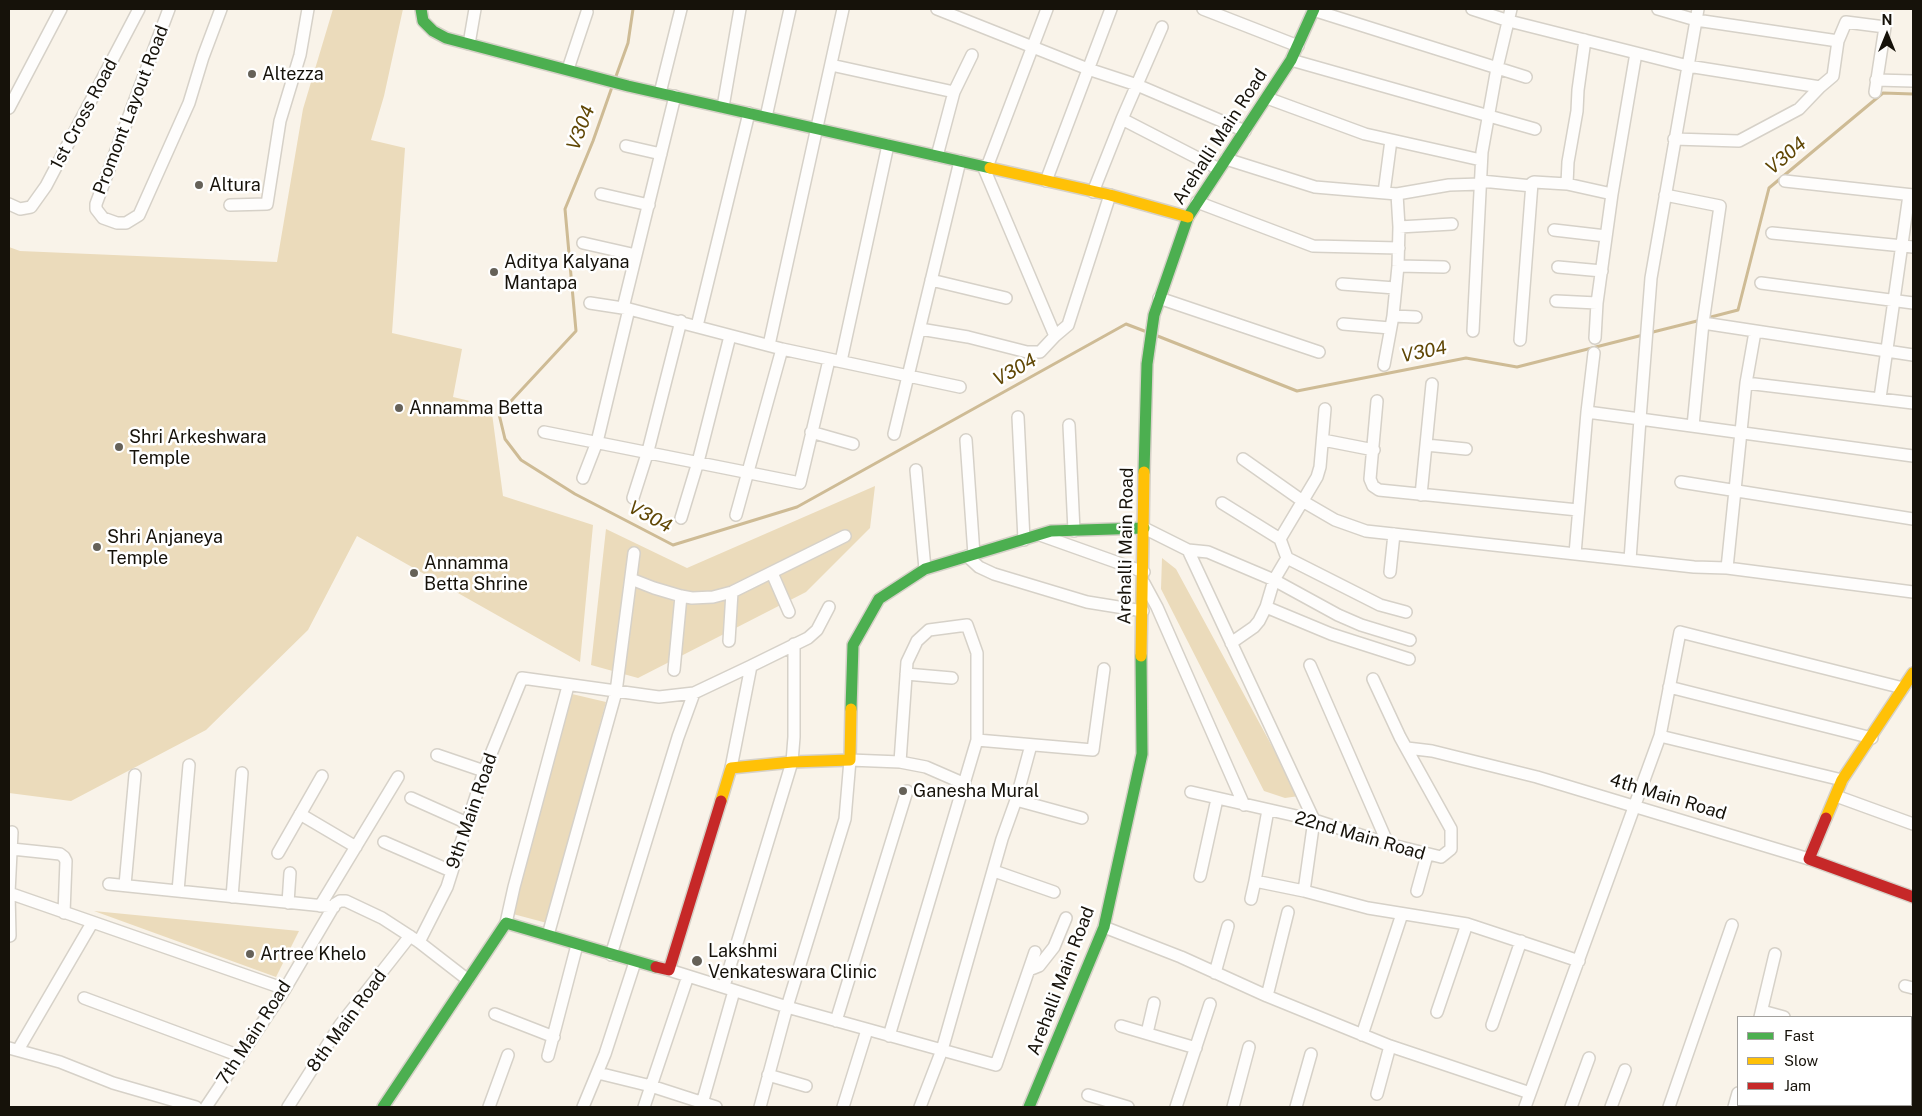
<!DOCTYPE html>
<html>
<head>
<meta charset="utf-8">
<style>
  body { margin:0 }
  #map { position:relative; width:1922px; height:1116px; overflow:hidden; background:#f9f3e9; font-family:"Public Sans",sans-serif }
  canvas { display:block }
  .frame { position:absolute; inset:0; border:10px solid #16120a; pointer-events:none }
  .legend { position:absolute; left:1737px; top:1016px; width:175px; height:90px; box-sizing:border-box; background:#fff; border:1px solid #a2a09d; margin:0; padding:6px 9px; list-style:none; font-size:15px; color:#16120a }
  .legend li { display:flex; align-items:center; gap:10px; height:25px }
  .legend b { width:25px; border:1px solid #a2a09d }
  .north { position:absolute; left:1862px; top:10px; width:50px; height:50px; -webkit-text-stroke:4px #fff; paint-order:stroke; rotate:0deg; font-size:14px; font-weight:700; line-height:20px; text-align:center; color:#16120a }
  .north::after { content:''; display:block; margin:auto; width:18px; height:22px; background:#16120a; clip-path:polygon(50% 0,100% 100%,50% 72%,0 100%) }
</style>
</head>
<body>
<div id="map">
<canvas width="1922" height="1116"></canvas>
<div class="frame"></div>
<ul class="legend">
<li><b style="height:6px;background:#4caf50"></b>Fast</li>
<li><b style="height:6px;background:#ffc107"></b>Slow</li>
<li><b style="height:6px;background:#c62828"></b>Jam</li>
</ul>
<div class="north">N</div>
</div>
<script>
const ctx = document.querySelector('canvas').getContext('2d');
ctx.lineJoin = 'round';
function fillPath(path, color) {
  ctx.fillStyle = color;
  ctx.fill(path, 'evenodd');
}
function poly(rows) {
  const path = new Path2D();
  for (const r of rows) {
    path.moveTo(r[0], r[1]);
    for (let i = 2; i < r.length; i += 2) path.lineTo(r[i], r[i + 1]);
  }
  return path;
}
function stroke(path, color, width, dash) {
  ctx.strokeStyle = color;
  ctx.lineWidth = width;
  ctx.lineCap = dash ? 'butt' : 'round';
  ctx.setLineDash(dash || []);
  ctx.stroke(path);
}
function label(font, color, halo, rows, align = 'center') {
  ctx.font = font + ' "Public Sans",sans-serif';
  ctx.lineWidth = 5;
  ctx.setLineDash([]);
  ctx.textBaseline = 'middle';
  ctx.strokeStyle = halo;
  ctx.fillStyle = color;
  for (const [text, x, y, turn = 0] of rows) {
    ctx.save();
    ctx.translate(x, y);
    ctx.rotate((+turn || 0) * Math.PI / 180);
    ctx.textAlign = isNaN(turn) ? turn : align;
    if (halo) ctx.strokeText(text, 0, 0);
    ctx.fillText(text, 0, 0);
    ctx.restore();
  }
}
const green = poly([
  [333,9,403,9,384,96,371,140,405,148,392,333,462,349,453,397,491,406,503,496,593,525,580,662,357,536,308,630,206,730,71,801,9,793,9,247,20,251,277,262,303,109],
  [875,486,870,528,806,592,638,678,591,665,606,529,687,568],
  [1162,558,1176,569,1299,796,1285,798,1264,791,1161,589],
  [572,694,606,702,547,923,513,914],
  [94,911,299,931,276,977]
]);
const stream = poly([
  [615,79,628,43,633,9],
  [612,87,593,141,565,209,576,331,499,414,505,439,521,460,575,494,673,545,797,507,1126,324,1147,332],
  [1707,318,1738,310,1769,188,1883,93,1913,94],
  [1649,333,1701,320],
  [1155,335,1297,391,1466,358,1517,367,1643,335]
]);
const street = poly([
  [169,9,96,204,96,209,103,218,117,223,126,223,139,215,189,103,203,57,221,9],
  [937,9,1088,69,1137,85,1245,131],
  [1203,9,1298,46],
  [1472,9,1509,21,1688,66,1820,87,1833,76,1838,41],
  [1658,9,1696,20,1838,41,1846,22,1885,27,1875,92],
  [1698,9,1651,278,1640,419,1913,456],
  [1313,10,1526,77],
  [469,44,475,9],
  [1291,60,1535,129],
  [831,65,954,92,937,156],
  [568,69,587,12],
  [1876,80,1913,81],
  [954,92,972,55],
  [660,93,681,9],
  [1267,98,1365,134,1481,160],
  [723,107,740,9],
  [9,108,61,9],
  [766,117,790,9],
  [1122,119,1219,169],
  [1674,139,1739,141,1799,109,1820,87],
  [626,146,661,154],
  [1226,159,1315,187,1397,194,1449,185,1481,184],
  [983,166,1055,336],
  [987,167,1047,9],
  [1046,181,1111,9],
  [1481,181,1532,186],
  [1785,181,1913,195],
  [1567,184,1568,162,1577,111,1578,90,1585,40],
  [1093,192,1122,119,1162,27],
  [1384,193,1391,140],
  [601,194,649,205],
  [1397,194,1399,227,1452,224],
  [1665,195,1720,206,1703,323],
  [1197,202,1313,246,1399,248],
  [9,204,20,209,31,207,46,186,139,9],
  [230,205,267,204,280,121,300,55,308,9],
  [1399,227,1398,266,1393,316,1416,317],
  [1554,230,1606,236],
  [1772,233,1913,247],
  [583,243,636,255],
  [1398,266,1444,267],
  [1558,267,1602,271],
  [931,280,1006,298],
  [1761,283,1913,303],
  [1342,284,1395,288],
  [1159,298,1319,352],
  [1556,301,1597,303],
  [590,303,629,309,782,349,960,387],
  [623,308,675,96],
  [1343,324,1390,328],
  [697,326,749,113],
  [920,329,968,337,1027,352,1040,352,1055,336,1068,325,1110,195],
  [1473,331,1482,152,1497,68,1511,9],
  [1595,338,1597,303,1612,194,1636,53],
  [1520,340,1532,183,1534,182,1567,184,1612,194],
  [769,345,843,9],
  [841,361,888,145],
  [1384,365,1393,316],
  [1746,383,1913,403],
  [1880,398,1909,195],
  [1377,401,1370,479,1373,486,1379,490,1578,510],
  [1587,412,1640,419,1630,560],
  [1018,417,1024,540],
  [1069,425,1074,531],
  [1693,426,1703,323,1913,355],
  [544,432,800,483,829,360],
  [811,432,853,444],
  [894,434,960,161],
  [966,440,974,555],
  [1323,440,1374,450],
  [1426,445,1466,449],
  [1243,459,1304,502,1335,520,1366,531,1694,567,1727,568,1913,592],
  [916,470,925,569],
  [583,478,597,442,629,309],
  [1681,482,1913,519],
  [1421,495,1432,384],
  [633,498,648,451,681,321],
  [1222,503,1280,539],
  [736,515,782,349],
  [681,518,698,462,730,336],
  [1144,528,1188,550,1314,820,1304,891],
  [1040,535,1144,572],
  [1188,550,1208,552,1274,580,1338,615,1361,625,1410,640],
  [1575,554,1587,412,1594,353],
  [967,556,979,567,994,574,1087,602,1143,611],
  [1287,558,1380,605,1406,612],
  [1727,568,1746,383,1755,332],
  [1390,572,1394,534],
  [772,573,789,612],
  [631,579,654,588,681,596,692,598,713,597,732,592,845,536],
  [1144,583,1157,607,1244,805],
  [1266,607,1331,634,1409,659],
  [729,641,732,592],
  [1231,643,1254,627,1259,621,1266,607,1274,580,1287,558,1280,539,1317,477,1320,467,1325,409],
  [1310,665,1388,844],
  [751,666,808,638,817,630,829,607],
  [674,670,681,596],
  [906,674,952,678],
  [1669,687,1872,738],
  [1660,736,1842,780],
  [977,740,1093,750,1104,669],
  [1407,748,1432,751,1537,777,1809,859],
  [437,755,484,771],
  [1191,792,1314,820,1388,844,1441,857,1451,849,1451,829,1400,737,1373,679],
  [1836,796,1913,824],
  [411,798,467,823],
  [1016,800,1082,818],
  [1268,810,1255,881,1304,891,1368,908,1467,924,1579,961],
  [300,814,356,847],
  [384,842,451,871],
  [12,849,60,854,64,857,66,861,64,913],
  [278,853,322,776],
  [994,871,1054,892],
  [1200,876,1217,799],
  [109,884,334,907],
  [125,885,135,775],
  [178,891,189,765],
  [1417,891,1427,855],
  [9,893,285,989],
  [232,897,242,773],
  [1251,899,1255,881],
  [288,903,290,873],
  [320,906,398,777],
  [506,923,514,887,568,686],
  [1104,927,1181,957,1267,996,1390,1046,1530,1093],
  [548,935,616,692,634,553],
  [10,936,9,893,12,832],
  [419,942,447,887,484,771,522,678,659,697,694,693],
  [611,955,678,737,694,693,751,666,731,768],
  [669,970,787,1007,996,1065,1035,952],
  [1029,970,1039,966,1054,947,1066,918],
  [1215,973,1228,926],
  [724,986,792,762,794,737,794,644],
  [1905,986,1913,988],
  [1267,996,1288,912],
  [84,998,240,1056],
  [1762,1011,1784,1017],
  [1437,1012,1467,924],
  [495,1014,554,1037],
  [1760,1017,1775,954],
  [836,1021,907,791],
  [1492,1025,1521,941],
  [1121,1026,1196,1048],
  [1147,1033,1154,1003],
  [1362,1035,1402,914],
  [889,1036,977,740,977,653,967,625,929,630,917,641,907,662,900,762],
  [9,1048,60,1062,113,1083,196,1107],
  [18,1050,92,923],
  [548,1056,577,945],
  [598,1073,651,1086,716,1107],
  [768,1075,806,1086],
  [1377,1094,1390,1046],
  [1088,1095,1128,1107],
  [206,1107,285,989,335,904,340,901,346,901,382,918,419,942,468,980],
  [288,1107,340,1025,410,936],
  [489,1107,508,1055],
  [583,1107,605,1054,635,962],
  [644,1107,688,976],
  [701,1107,734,991],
  [760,1107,787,1007,845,819,850,760,900,762,926,767,965,784],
  [843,1107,867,1030],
  [920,1107,942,1050,1002,839,1016,800,1031,745],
  [1176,1107,1210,1004],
  [1233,1107,1249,1047],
  [1296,1107,1311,1054],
  [1525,1107,1660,736,1680,632,1903,688],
  [1571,1107,1589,1058],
  [1611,1107,1625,1070],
  [1669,1107,1732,925],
  [1734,1107,1738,1093],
  [1785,1107,1786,1105]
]);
const fast = poly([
  [421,9,423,21,433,31,446,38,628,86,990,168],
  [1144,472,1147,364,1154,315,1188,217,1291,60,1314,9],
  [851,709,853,645,879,599,925,569,1051,531,1144,528],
  [383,1107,506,923,656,967],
  [1029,1107,1104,927,1142,754,1141,656]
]);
const slow = poly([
  [990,168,1110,195,1188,217],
  [1141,656,1144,472],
  [721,801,731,768,792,762,850,760,851,709],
  [1826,818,1842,780,1913,673]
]);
const jam = poly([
  [1826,818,1809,859,1913,897],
  [656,967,669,970,721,801]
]);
const markers = [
  [252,74,5,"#656158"],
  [199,185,5,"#656158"],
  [494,272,5,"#656158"],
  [399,408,5,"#656158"],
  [119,447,5,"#656158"],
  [97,547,5,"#656158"],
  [414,573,5,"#656158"],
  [903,791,5,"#656158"],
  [250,954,5,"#656158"],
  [697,961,6,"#656158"]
];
const poiNames = [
  ["Altezza",262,74],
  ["Altura",209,185],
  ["Aditya Kalyana",504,262],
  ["Mantapa",504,283],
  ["Annamma Betta",409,408],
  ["Shri Arkeshwara",129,437],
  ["Temple",129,458],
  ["Shri Anjaneya",107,537],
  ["Temple",107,558],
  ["Annamma",424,563],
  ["Betta Shrine",424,584],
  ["Ganesha Mural",913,791],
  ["Lakshmi",708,951],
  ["Venkateswara Clinic",708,972],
  ["Artree Khelo",260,954]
];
const streetNames = [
  ["Promont Layout Road",131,110,-69],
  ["1st Cross Road",84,114,-62],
  ["Arehalli Main Road",1220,137,-57],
  ["Arehalli Main Road",1126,546,-89],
  ["4th Main Road",1668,797,17],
  ["9th Main Road",472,811,-71],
  ["22nd Main Road",1360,836,16],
  ["Arehalli Main Road",1061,981,-69],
  ["8th Main Road",347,1021,-54],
  ["7th Main Road",254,1033,-57]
];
const waterNames = [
  ["V304",581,128,-69],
  ["V304",1786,156,-40],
  ["V304",1424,352,-11],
  ["V304",1015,370,-29],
  ["V304",650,517,28]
];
fillPath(green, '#ebdbbb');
stroke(stream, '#cebb95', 3);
stroke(street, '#d6d1c8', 14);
stroke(fast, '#d6d1c8', 14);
stroke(slow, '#d6d1c8', 14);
stroke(jam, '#d6d1c8', 14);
stroke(street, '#fefdfc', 11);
stroke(fast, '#4caf50', 11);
stroke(slow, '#ffc107', 11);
stroke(jam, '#c62828', 11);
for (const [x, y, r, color] of markers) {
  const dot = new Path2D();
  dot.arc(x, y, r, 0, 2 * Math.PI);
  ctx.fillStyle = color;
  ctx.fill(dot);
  stroke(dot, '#fff', 2);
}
label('18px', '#16120a', '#fff', poiNames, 'left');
label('18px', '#16120a', '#fff', streetNames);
label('italic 19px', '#604705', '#fff', waterNames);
</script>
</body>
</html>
